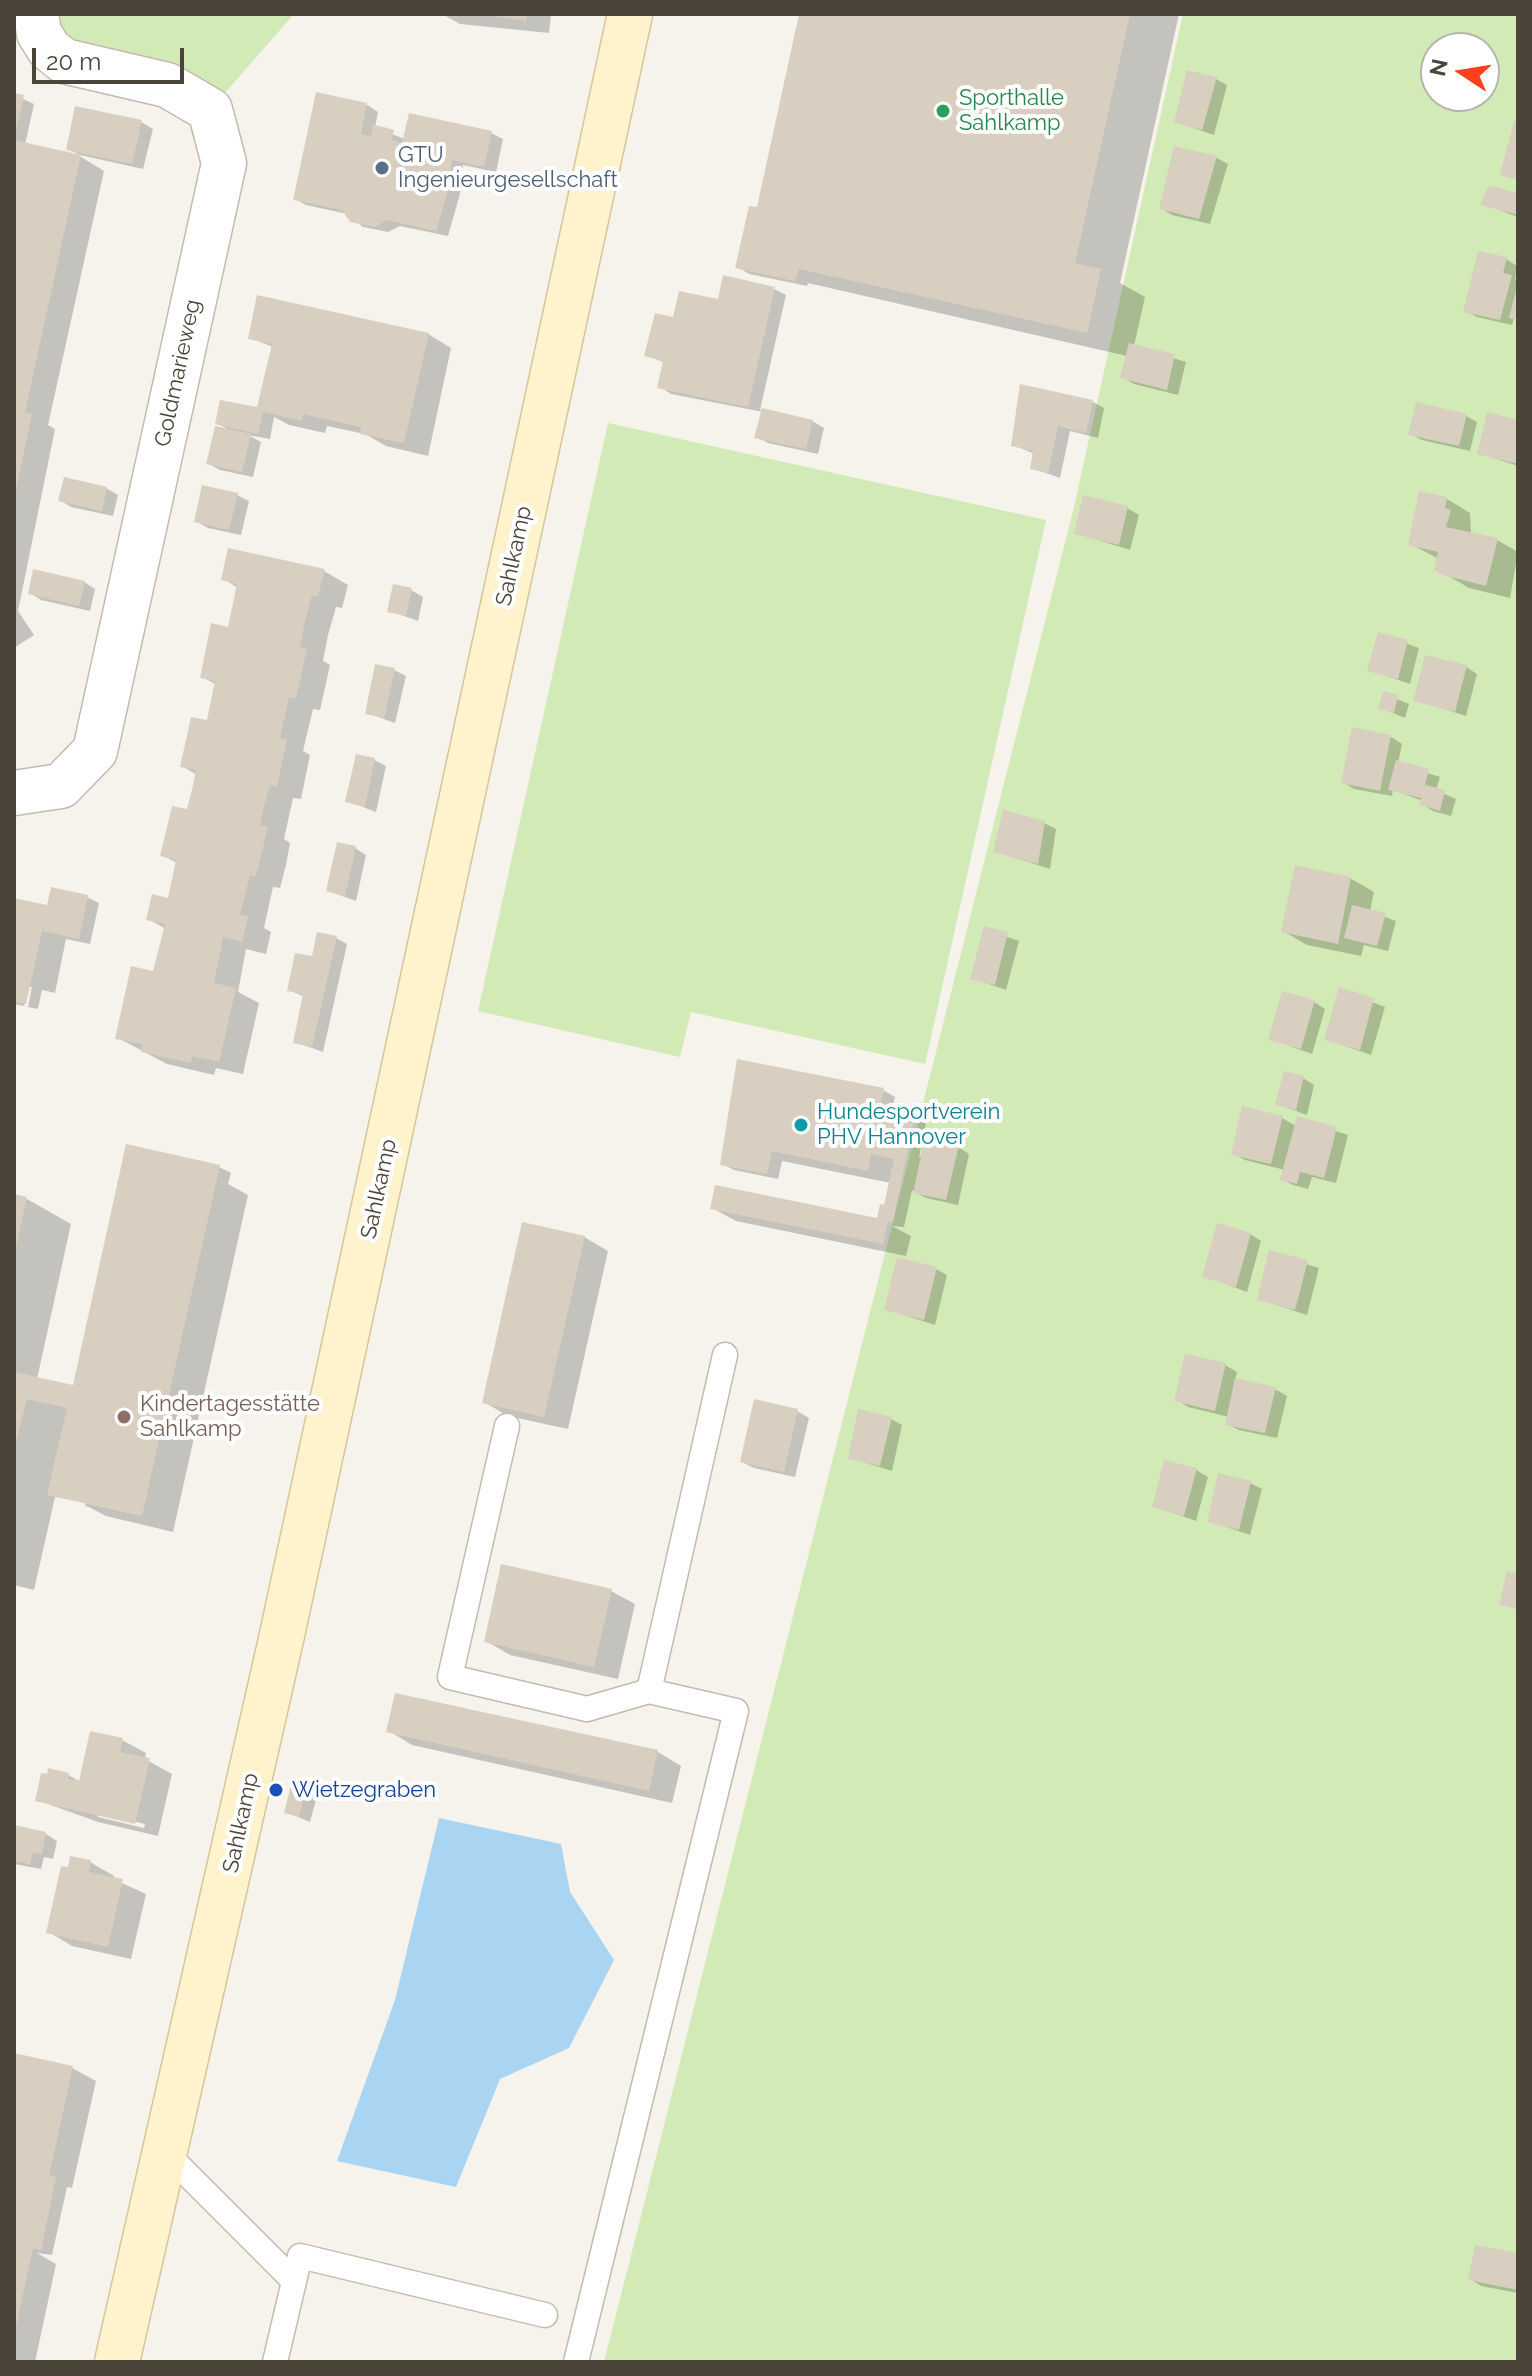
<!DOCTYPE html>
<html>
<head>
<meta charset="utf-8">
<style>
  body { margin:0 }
  #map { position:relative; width:1532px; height:2376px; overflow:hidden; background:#f6f3ec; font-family:Raleway,sans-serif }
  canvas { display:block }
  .frame { position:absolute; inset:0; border:16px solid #4b4439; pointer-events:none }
  .north { position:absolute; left:1420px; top:32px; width:80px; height:80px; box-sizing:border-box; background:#fff; border:2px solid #b7b4b0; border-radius:50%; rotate:282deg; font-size:22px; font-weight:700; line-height:32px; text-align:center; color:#4b4439 }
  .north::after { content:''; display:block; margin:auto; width:28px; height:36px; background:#fc3f1d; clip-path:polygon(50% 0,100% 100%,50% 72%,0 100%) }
  .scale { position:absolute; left:32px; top:48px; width:152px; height:36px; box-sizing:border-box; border:4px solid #4b4439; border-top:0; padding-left:10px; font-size:24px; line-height:28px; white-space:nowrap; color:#4b4439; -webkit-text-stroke:6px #fff; paint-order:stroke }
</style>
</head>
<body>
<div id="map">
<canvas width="1532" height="2376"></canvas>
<div class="frame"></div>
<div class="north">N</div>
<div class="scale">20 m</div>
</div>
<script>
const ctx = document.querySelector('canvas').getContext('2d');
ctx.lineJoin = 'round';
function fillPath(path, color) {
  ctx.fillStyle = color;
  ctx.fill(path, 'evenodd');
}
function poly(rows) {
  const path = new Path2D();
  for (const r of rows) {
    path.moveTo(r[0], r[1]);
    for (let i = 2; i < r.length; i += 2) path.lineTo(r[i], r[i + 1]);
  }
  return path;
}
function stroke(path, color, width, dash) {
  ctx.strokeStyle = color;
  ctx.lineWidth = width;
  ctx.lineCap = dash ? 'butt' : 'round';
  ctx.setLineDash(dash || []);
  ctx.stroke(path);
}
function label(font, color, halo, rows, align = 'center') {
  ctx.font = font + ' Raleway,sans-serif';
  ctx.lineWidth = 8;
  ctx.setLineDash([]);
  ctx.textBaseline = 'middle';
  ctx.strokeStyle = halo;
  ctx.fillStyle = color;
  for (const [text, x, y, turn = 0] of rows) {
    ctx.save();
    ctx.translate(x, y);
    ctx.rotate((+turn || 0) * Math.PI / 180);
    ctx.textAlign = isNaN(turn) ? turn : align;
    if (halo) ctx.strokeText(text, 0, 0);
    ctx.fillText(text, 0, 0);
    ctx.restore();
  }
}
const green = poly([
  [36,14,294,14,210,110,64,61],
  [1183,14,1518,14,1518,2362,604,2362,1074,507],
  [1436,48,1484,48,1484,96,1436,96],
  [608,423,1046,520,925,1064,691,1012,680,1057,478,1011]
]);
const water = poly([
  [439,1818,561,1844,570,1892,614,1960,569,2048,500,2079,456,2187,337,2161,395,2000]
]);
const shadow = poly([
  [442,14,551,14,549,33,460,24],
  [801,14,1179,14,1120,283,1145,297,1134,346,1186,362,1178,395,1134,384,1123,377,1127,356,808,283,807,286,749,274,738,267,758,213],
  [1216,79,1227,85,1214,135,1176,122],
  [14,95,34,104,25,145,81,157,104,171,48,425,55,429,18,611,34,635,14,648],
  [317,95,367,105,378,112,375,128,405,139,491,133,503,139,496,172,463,165,460,194,448,236,400,226,388,232,363,227,347,214,306,205,295,199],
  [141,122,153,129,143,169,80,155,68,149],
  [1175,148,1217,158,1228,164,1210,224,1172,215,1161,208],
  [1518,195,1518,217,1483,204],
  [1506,259,1517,266,1515,279,1518,281,1518,320,1514,318,1512,325,1477,317,1466,311],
  [774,289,786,295,760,410,812,421,824,428,818,454,768,443,757,437,763,412,671,394,660,387,665,363,647,355,675,320,719,301],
  [428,334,451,348,428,456,386,446,365,434,327,426,325,433,289,425,274,417,270,439,248,435,261,442,253,477,220,470,209,464,229,430,217,423,259,410,273,347,250,338],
  [1093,402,1104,408,1098,438,1070,431,1060,478,1032,468,1035,454,1013,445],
  [1466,416,1477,422,1470,451,1422,440,1410,434],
  [1518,422,1518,466,1479,453],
  [106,488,118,495,113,516,71,507,60,500],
  [237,495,249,501,241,535,208,528,196,521],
  [1447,499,1470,513,1471,535,1497,540,1518,552,1510,598,1469,588,1437,569,1439,559,1410,544],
  [1127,508,1139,515,1130,550,1076,533],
  [324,571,348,585,342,608,336,607,328,635,323,661,330,665,320,710,313,709,303,751,310,755,301,799,293,798,284,839,290,843,286,865,280,888,273,887,264,928,271,932,266,954,246,949,238,992,259,1003,243,1074,216,1068,214,1075,167,1064,118,1038,154,973,166,929,148,919,169,900,177,863,162,855,189,811,197,775,182,766,209,722,217,685,202,677,229,629,238,588,224,579],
  [84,582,95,589,90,611,41,600,30,593],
  [411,590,423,597,418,621,390,611],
  [1380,634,1419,648,1410,684,1370,670],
  [1466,667,1477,674,1466,716,1416,700],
  [394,670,406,676,395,723,367,713],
  [1384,694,1409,704,1405,718,1381,708],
  [1354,730,1391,737,1402,744,1398,763,1440,777,1436,790,1456,799,1451,816,1433,811,1422,804,1423,801,1393,790,1392,796,1354,789,1343,782],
  [374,760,386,766,376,812,347,801],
  [1044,823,1056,829,1050,869,995,851],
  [355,848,366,855,356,901,328,891],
  [1350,878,1374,892,1370,911,1396,921,1388,951,1364,945,1361,956,1307,945,1283,931],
  [87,897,99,903,90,944,66,939,55,993,42,990,38,1009,28,1007,32,987,28,987,24,1006,14,1004,14,900,49,908],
  [985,929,1019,941,1006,990,972,978],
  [336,938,347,944,323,1052,295,1042,305,997,289,990,313,959],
  [1340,990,1385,1007,1371,1055,1326,1039],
  [1314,1002,1325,1009,1312,1054,1271,1039],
  [1303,1078,1314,1085,1307,1115,1277,1104],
  [883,1090,895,1097,891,1112,926,1123,919,1157,958,1147,969,1154,958,1205,926,1198,912,1190,904,1227,892,1226,911,1236,906,1256,736,1221,712,1208,887,1222,891,1183,782,1161,778,1179,734,1170,722,1164],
  [1282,1118,1296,1126,1298,1119,1348,1135,1336,1183,1312,1177,1308,1189,1293,1185,1282,1179,1285,1170,1245,1160,1233,1154],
  [219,1167,231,1173,228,1184,248,1195,173,1532,106,1516,89,1507,60,1500,85,1506,86,1502,55,1497,34,1590,14,1585,14,1196,27,1199,71,1224,37,1379,74,1388],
  [1250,1234,1261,1241,1247,1292,1205,1276],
  [584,1237,608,1251,568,1429,508,1416,484,1402],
  [1271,1253,1319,1268,1307,1315,1259,1299],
  [936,1269,947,1275,935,1325,886,1309],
  [1225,1365,1237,1372,1235,1380,1275,1389,1287,1396,1277,1438,1239,1430,1227,1424,1229,1417,1188,1407,1177,1400],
  [797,1411,809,1418,795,1477,754,1468,742,1462],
  [891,1419,902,1425,892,1471,850,1458],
  [1196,1470,1208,1477,1196,1521,1154,1506],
  [1250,1483,1262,1489,1250,1535,1209,1521],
  [611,1591,635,1604,618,1679,510,1655,486,1641],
  [396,1695,658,1752,681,1766,672,1803,412,1745,389,1731],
  [122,1740,146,1753,145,1759,172,1774,158,1836,98,1822,37,1800,68,1775,81,1782],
  [98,1813,145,1824,144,1828,98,1817],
  [307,1782,319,1789,310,1822,286,1812],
  [14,1827,46,1834,57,1841,53,1859,44,1857,41,1869,14,1864],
  [90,1862,114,1876,113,1879,146,1894,131,1959,72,1946,49,1932,70,1870],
  [14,2055,72,2068,96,2081,72,2188,67,2187,52,2255,37,2253,56,2264,35,2362,14,2362],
  [1518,2255,1518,2293,1481,2286,1470,2279]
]);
const building = poly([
  [481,14,527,14,526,21],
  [799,14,1130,14,1075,263,1101,269,1087,333,799,269,795,281,735,268,749,206,757,207],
  [1187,70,1217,77,1202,130,1174,122],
  [316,92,367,103,361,134,371,136,373,125,384,127,394,130,392,140,402,143,409,113,492,131,484,167,452,160,449,187,436,231,387,220,375,227,350,222,342,210,293,200],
  [14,93,24,95,15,134,14,134],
  [75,106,142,120,132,164,66,150],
  [1514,121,1518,122,1518,180,1500,175],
  [14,140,81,155,25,412,32,414,15,494],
  [1174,146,1217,156,1199,219,1159,209],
  [1489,185,1518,193,1518,215,1480,205],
  [1478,251,1507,257,1503,273,1512,275,1500,320,1463,312],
  [723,275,775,287,748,407,657,388,663,361,644,356,655,313,673,317,679,291,718,299],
  [1518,282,1518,320,1509,318],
  [257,295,429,333,404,443,360,434,361,427,303,414,302,421,263,412,258,434,215,424,220,400,257,407,272,344,248,339],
  [1129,343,1175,354,1167,390,1120,378],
  [1020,384,1093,400,1086,433,1058,426,1048,473,1030,469,1033,451,1011,446],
  [1416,402,1467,414,1459,446,1408,435],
  [762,408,813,420,806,449,754,438],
  [1487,412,1518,420,1518,464,1477,454],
  [215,426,251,434,242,472,206,464],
  [64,477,107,487,102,511,58,501],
  [202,485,238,493,229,530,194,522],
  [1419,491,1447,497,1445,508,1451,510,1446,527,1498,538,1486,586,1443,575,1434,570,1438,552,1408,545],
  [1083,495,1128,506,1119,545,1074,534],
  [228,548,325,569,318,596,312,595,305,621,300,648,307,649,296,698,289,697,280,738,287,739,277,787,270,785,264,806,260,825,268,827,256,876,250,875,240,915,248,916,242,942,223,937,214,983,236,988,219,1062,192,1056,191,1063,141,1052,142,1044,115,1039,131,966,153,971,165,924,146,920,152,894,168,898,176,860,160,856,172,806,187,809,192,790,196,770,180,767,191,717,207,720,215,681,200,678,211,623,228,627,237,584,221,580],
  [33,569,85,581,79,606,28,594],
  [393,584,412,588,406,616,387,612],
  [1378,632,1408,640,1398,679,1367,671],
  [1425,655,1467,665,1455,712,1413,701],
  [375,664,395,668,384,718,365,714],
  [1383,691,1398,695,1394,713,1378,709],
  [1352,727,1391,735,1380,791,1341,783],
  [356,754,375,758,365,807,345,802],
  [1396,760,1429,769,1425,785,1445,790,1440,811,1420,805,1421,798,1388,790],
  [1003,810,1045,821,1038,864,993,852],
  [337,842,356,846,345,896,326,891],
  [1295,865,1351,877,1338,944,1281,932],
  [51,887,88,895,79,939,42,931,26,1004,14,1002,14,898,47,905],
  [1352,905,1386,913,1377,946,1344,938],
  [984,926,1008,932,995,985,970,979],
  [317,932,337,936,312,1047,293,1043,303,994,287,991,295,953,312,956],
  [1339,987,1374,998,1360,1050,1324,1040],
  [1282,991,1315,1000,1301,1049,1268,1040],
  [737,1059,884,1088,880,1108,915,1115,893,1222,888,1221,883,1244,710,1209,715,1185,877,1218,880,1204,884,1205,894,1159,871,1154,868,1171,772,1151,767,1174,720,1165],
  [1284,1071,1304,1076,1296,1110,1275,1105],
  [1242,1106,1283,1116,1271,1164,1231,1155],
  [1297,1116,1337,1127,1324,1178,1300,1172,1297,1184,1280,1180],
  [925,1138,959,1145,946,1200,913,1193],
  [126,1144,220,1165,142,1516,47,1495,67,1408,27,1399,14,1450,14,1372,73,1385],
  [14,1194,27,1197,15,1252,14,1252],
  [522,1222,585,1236,544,1417,482,1403],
  [1217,1223,1251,1233,1236,1287,1202,1277],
  [1269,1250,1308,1260,1295,1310,1257,1300],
  [897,1257,937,1267,924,1320,884,1310],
  [1185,1354,1226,1363,1215,1411,1174,1401],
  [1235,1378,1276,1387,1265,1433,1225,1425],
  [754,1399,798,1409,784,1472,740,1462],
  [858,1409,892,1417,880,1466,848,1459],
  [1164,1460,1197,1468,1184,1516,1152,1507],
  [1218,1473,1251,1481,1239,1530,1207,1522],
  [501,1564,612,1589,594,1667,484,1642],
  [1507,1571,1518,1574,1518,1609,1499,1605],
  [395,1693,658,1750,649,1791,386,1732],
  [90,1731,123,1738,120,1752,150,1758,135,1824,35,1801,41,1773,47,1774,48,1768,69,1773,68,1779,79,1781],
  [293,1777,308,1781,299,1817,284,1813],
  [14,1825,46,1832,42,1854,33,1852,30,1864,14,1861],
  [70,1856,91,1860,89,1872,123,1879,108,1947,46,1933,61,1866,68,1867],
  [14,2053,73,2066,49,2176,56,2177,41,2250,33,2248,15,2331],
  [1475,2245,1518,2253,1518,2290,1468,2280]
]);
const lane = poly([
  [507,1426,450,1677,587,1709,649,1691,736,1711,576,2362],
  [649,1691,725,1355],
  [164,2151,294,2281],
  [275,2362,300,2256,545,2315]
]);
const street = poly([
  [14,793,61,786,95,751,224,163,210,110,167,85,64,61,49,49,39,33,36,14]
]);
const secondary = poly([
  [117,2362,282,1635,630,14]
]);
const markers = [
  [943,111,8,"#2e9e5b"],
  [382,168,8,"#5c6f8a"],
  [801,1125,8,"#0f9aa8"],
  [124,1417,8,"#8d6e63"],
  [276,1790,8,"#1a4fb4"]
];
const leisureNames = [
  ["Sporthalle",959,98],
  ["Sahlkamp",959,123]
];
const serviceNames = [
  ["GTU",398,155],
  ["Ingenieurgesellschaft",398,180]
];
const streetNames = [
  ["Goldmarieweg",178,373,-78],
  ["Sahlkamp",514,556,-78],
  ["Sahlkamp",379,1189,-78],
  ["Sahlkamp",241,1823,-78]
];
const cultureNames = [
  ["Hundesportverein",817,1112],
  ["PHV Hannover",817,1137]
];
const educationNames = [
  ["Kindertagesstätte",140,1404],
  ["Sahlkamp",140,1429]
];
const transitNames = [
  ["Wietzegraben",292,1790]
];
fillPath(green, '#d2eab5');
fillPath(water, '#a9d4f2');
fillPath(shadow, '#0003');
fillPath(building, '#d8cfc1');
stroke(lane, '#c2bbae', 27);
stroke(street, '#c2bbae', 47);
stroke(secondary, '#d6c79b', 47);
stroke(lane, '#fff', 24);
stroke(street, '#fff', 44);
stroke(secondary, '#fff3cd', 44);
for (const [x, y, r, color] of markers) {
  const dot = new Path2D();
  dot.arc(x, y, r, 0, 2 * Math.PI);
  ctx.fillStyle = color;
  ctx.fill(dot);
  stroke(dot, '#fff', 3);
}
label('22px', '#27864d', '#fff', leisureNames, 'left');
label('22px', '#4e5e75', '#fff', serviceNames, 'left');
label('22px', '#4b4439', '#fff', streetNames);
label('22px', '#0d838f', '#fff', cultureNames, 'left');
label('22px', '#785e54', '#fff', educationNames, 'left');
label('22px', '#164399', '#fff', transitNames, 'left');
</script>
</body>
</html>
